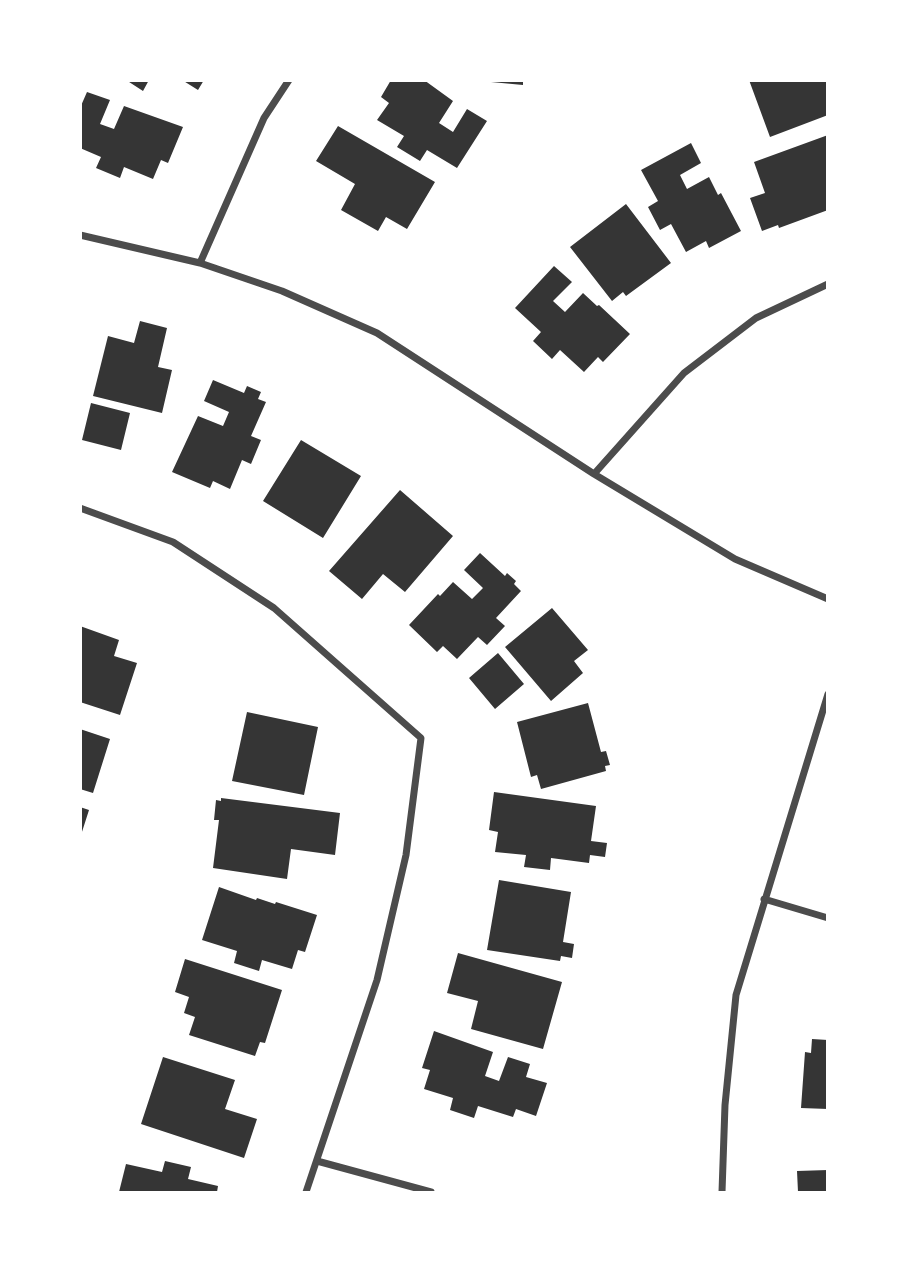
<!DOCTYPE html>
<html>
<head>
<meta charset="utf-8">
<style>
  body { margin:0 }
  #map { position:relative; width:908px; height:1273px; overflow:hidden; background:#fff; font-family:"Times New Roman",serif }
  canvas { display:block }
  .frame { position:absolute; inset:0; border:82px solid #fff; pointer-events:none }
</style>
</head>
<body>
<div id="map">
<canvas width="908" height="1273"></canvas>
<div class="frame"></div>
</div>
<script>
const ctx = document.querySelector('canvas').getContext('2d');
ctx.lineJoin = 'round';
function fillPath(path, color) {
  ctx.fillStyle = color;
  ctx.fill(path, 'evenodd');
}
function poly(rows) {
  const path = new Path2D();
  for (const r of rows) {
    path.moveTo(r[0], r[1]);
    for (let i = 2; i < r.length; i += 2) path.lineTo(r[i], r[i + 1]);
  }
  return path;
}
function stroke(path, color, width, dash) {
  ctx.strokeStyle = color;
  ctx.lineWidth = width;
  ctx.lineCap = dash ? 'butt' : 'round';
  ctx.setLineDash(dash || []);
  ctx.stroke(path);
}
const building = poly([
  [126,80,149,80,143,91],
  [182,80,204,80,198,90],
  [391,80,424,80,453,101,439,123,453,132,467,109,487,121,457,168,427,150,420,161,397,147,404,136,377,120,389,103,381,97],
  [491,80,523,80,523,85,491,82],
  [749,80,828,80,828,115,770,137],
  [87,92,110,100,100,124,114,129,124,106,183,127,168,163,161,160,153,179,124,167,120,178,96,168,101,157,80,148,80,108],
  [338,126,435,182,407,229,386,217,378,231,341,210,355,184,316,161],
  [828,135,828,210,779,228,778,225,762,231,750,198,765,193,754,162],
  [691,143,701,163,680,175,687,189,709,177,718,195,721,193,741,231,709,248,706,241,686,252,671,224,660,230,648,207,658,201,641,170],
  [626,204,671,263,626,296,623,292,612,301,570,247],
  [554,266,572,282,553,301,565,312,583,293,597,306,599,305,630,334,603,362,598,357,584,372,560,350,552,359,533,341,541,332,515,308],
  [140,321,167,328,158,367,172,370,162,413,93,396,108,336,134,343],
  [213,380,244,393,247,386,261,392,258,399,266,402,251,436,261,440,251,464,242,460,230,489,213,481,210,488,172,472,198,416,223,426,229,412,204,401],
  [91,403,130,413,121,450,82,440],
  [301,440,361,476,323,538,263,501],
  [400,490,453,536,405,592,383,574,362,599,329,571],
  [480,553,505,576,507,573,516,581,514,584,521,591,496,618,505,626,487,645,478,637,457,659,443,646,437,652,409,625,438,594,440,596,453,582,472,599,483,588,464,570],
  [552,608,588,650,574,661,583,673,551,701,505,647],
  [80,626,119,640,114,656,137,663,120,715,80,702],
  [498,653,524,684,495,709,469,678],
  [588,703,601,752,606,751,610,765,605,766,606,771,541,789,537,775,531,777,517,722],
  [247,712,318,727,304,795,232,781],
  [80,729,110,739,93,793,80,789],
  [494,792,596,806,591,841,607,843,605,857,590,855,589,863,551,858,550,870,524,867,526,855,495,852,498,832,489,830],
  [221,798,340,813,335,855,291,849,287,879,213,868,219,820,214,820,216,800,221,801],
  [80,807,89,810,81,835,80,835],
  [499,880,571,892,563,942,574,944,572,958,561,956,560,961,487,950],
  [219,887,256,900,257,898,275,904,276,902,317,915,305,952,298,950,292,969,262,960,259,971,234,963,237,951,202,940],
  [458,953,562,982,543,1049,471,1029,478,1001,447,993],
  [185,959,282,990,265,1043,260,1042,255,1056,189,1035,195,1017,184,1013,189,997,175,992],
  [434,1031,493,1052,485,1076,499,1081,508,1057,530,1064,526,1077,547,1083,536,1116,516,1109,513,1117,478,1106,474,1118,450,1110,453,1098,424,1089,430,1070,422,1068],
  [812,1039,828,1040,828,1109,801,1108,805,1052,811,1053],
  [163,1057,235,1080,225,1109,257,1119,244,1158,141,1124],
  [165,1161,191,1167,188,1179,218,1186,217,1192,119,1192,126,1164,162,1172],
  [828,1170,828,1192,798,1192,797,1171]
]);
const minor = poly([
  [80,235,200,263,282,291,377,333,594,474,735,559,828,599],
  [200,263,264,118,289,80],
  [594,474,684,373,756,318,828,284],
  [80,508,173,542,274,608,421,738,406,855,377,980,306,1192],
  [764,899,828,918],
  [317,1161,431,1192],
  [722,1192,725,1105,736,995,828,694]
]);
fillPath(building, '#353535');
stroke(minor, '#4c4c4c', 7);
</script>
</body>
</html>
